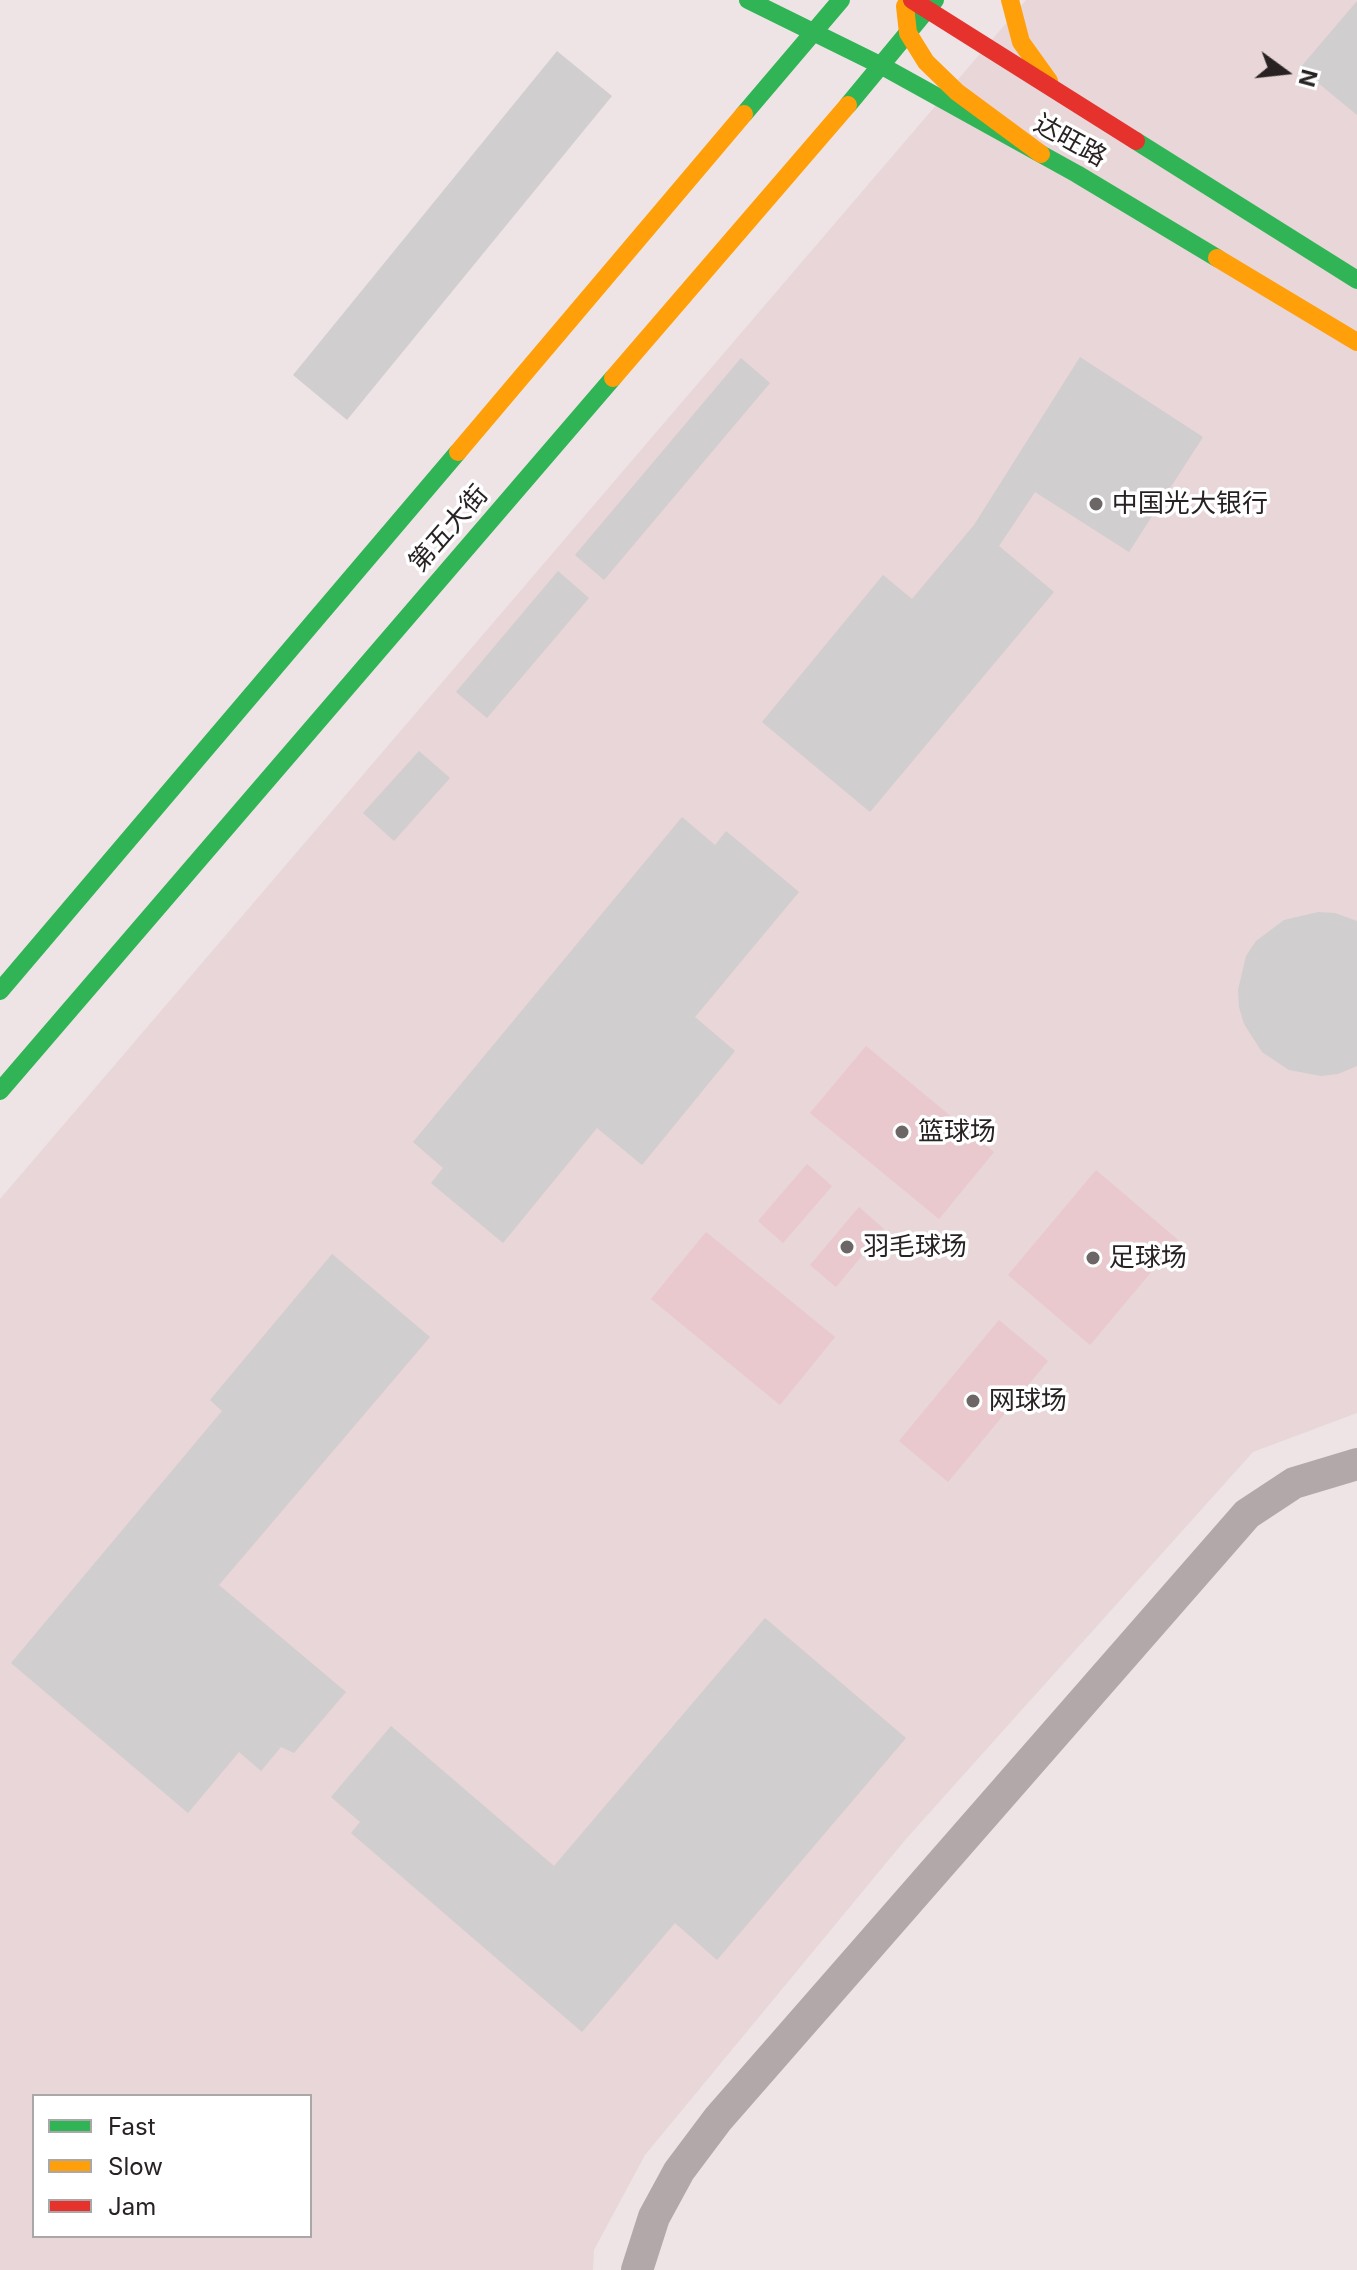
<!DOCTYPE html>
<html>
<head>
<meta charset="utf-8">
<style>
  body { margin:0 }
  #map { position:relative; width:1357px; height:2270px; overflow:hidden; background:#eee4e6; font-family:Inter,sans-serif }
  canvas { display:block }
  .legend { position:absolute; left:32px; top:2094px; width:280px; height:144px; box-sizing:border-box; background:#fff; border:2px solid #a9a7a7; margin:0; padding:10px 14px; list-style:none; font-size:24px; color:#282223 }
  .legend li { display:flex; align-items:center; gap:16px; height:40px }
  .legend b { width:40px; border:2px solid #a9a7a7 }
  .north { position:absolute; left:1245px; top:32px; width:80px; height:80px; -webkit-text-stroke:6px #fff; paint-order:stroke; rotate:105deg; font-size:22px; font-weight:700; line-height:32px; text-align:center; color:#282223 }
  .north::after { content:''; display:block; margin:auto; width:28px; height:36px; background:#282223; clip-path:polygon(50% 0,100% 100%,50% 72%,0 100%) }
</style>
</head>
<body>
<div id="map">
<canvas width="1357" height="2270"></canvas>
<ul class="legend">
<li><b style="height:10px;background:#30b455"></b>Fast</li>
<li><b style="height:10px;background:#ff9f0a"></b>Slow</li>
<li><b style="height:10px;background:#e5322d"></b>Jam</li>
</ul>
<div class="north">N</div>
</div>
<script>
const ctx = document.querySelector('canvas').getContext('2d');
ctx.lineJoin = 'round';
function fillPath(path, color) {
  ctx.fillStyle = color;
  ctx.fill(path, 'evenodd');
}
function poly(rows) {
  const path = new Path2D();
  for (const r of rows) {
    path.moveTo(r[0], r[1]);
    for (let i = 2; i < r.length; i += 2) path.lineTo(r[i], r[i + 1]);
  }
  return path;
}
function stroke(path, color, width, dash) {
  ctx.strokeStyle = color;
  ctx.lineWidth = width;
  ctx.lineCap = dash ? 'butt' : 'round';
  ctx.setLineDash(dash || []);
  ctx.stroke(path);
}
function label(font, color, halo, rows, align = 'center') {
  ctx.font = font + ' Inter,"Noto Sans SC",sans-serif';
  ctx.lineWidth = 7;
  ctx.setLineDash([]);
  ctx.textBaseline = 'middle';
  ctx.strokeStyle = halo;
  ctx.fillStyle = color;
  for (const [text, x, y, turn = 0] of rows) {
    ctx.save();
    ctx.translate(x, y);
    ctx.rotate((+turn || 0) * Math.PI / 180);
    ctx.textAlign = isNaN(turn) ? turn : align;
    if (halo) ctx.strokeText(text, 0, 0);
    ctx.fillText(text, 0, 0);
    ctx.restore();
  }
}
const built = poly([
  [1026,0,1357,0,1357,1413,1253,1452,906,1839,645,2155,594,2250,593,2270,0,2270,0,1199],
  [34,2096,310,2096,310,2236,34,2236]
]);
const green = poly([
  [866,1046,994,1152,939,1219,810,1113],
  [807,1164,832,1186,783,1243,758,1221],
  [1096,1170,1178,1240,1090,1345,1008,1275],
  [859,1207,884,1229,836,1287,810,1265],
  [706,1232,835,1337,780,1405,651,1299],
  [999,1320,1048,1361,948,1482,899,1441]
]);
const building = poly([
  [1357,1,1357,115,1300,68],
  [557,51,612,96,347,420,293,375],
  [1080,357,1203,437,1129,552,1035,492,999,546,1054,592,870,812,762,722,883,575,912,599,974,525],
  [741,358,770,383,604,580,575,555],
  [558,571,589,598,487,718,456,692],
  [419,751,450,778,394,841,363,813],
  [682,817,715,845,726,831,799,892,695,1017,735,1051,642,1165,597,1128,503,1243,431,1183,443,1168,413,1142],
  [1318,912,1335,913,1357,921,1357,1066,1338,1074,1321,1076,1289,1070,1262,1052,1244,1024,1239,1007,1238,990,1246,956,1256,941,1284,920],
  [332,1254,430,1337,219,1585,346,1692,294,1753,281,1747,261,1771,239,1752,188,1813,11,1663,222,1411,210,1400],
  [765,1618,906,1738,717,1960,675,1923,582,2032,351,1833,360,1822,331,1797,391,1726,554,1866]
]);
const street = poly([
  [637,2270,654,2217,679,2171,718,2119,1247,1514,1294,1483,1357,1464]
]);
const fast = poly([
  [748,0,882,66,1077,174,1217,258],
  [848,105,935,0],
  [744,114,841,0],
  [1136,141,1357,280],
  [0,991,458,452],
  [0,1091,613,378]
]);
const slow = poly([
  [1010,0,1021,42,1049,81],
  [905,6,908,33,926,62,957,92,1041,154],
  [1217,258,1357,342],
  [613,378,848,105],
  [458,452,744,114]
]);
const jam = poly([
  [912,0,1136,141]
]);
const markers = [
  [1096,504,8,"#6d6667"],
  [902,1132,8,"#6d6667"],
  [847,1247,8,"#6d6667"],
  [1093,1258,8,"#6d6667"],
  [973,1401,8,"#6d6667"]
];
const streetNames = [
  ["达旺路",1070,141,29],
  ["第五大街",449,529,-49]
];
const poiNames = [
  ["中国光大银行",1112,504],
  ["篮球场",918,1132],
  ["羽毛球场",863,1247],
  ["足球场",1109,1258],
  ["网球场",989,1401]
];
fillPath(built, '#e8d6d8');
fillPath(green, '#e9c9cd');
fillPath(building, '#d1ced0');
stroke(street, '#b2a8a9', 32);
stroke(fast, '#30b455', 18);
stroke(slow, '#ff9f0a', 18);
stroke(jam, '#e5322d', 18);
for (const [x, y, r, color] of markers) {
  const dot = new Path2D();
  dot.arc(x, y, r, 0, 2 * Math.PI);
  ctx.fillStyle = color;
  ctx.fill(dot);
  stroke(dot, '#fff', 3);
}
label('26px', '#282223', '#fff', streetNames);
label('26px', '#282223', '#fff', poiNames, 'left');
</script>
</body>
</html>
